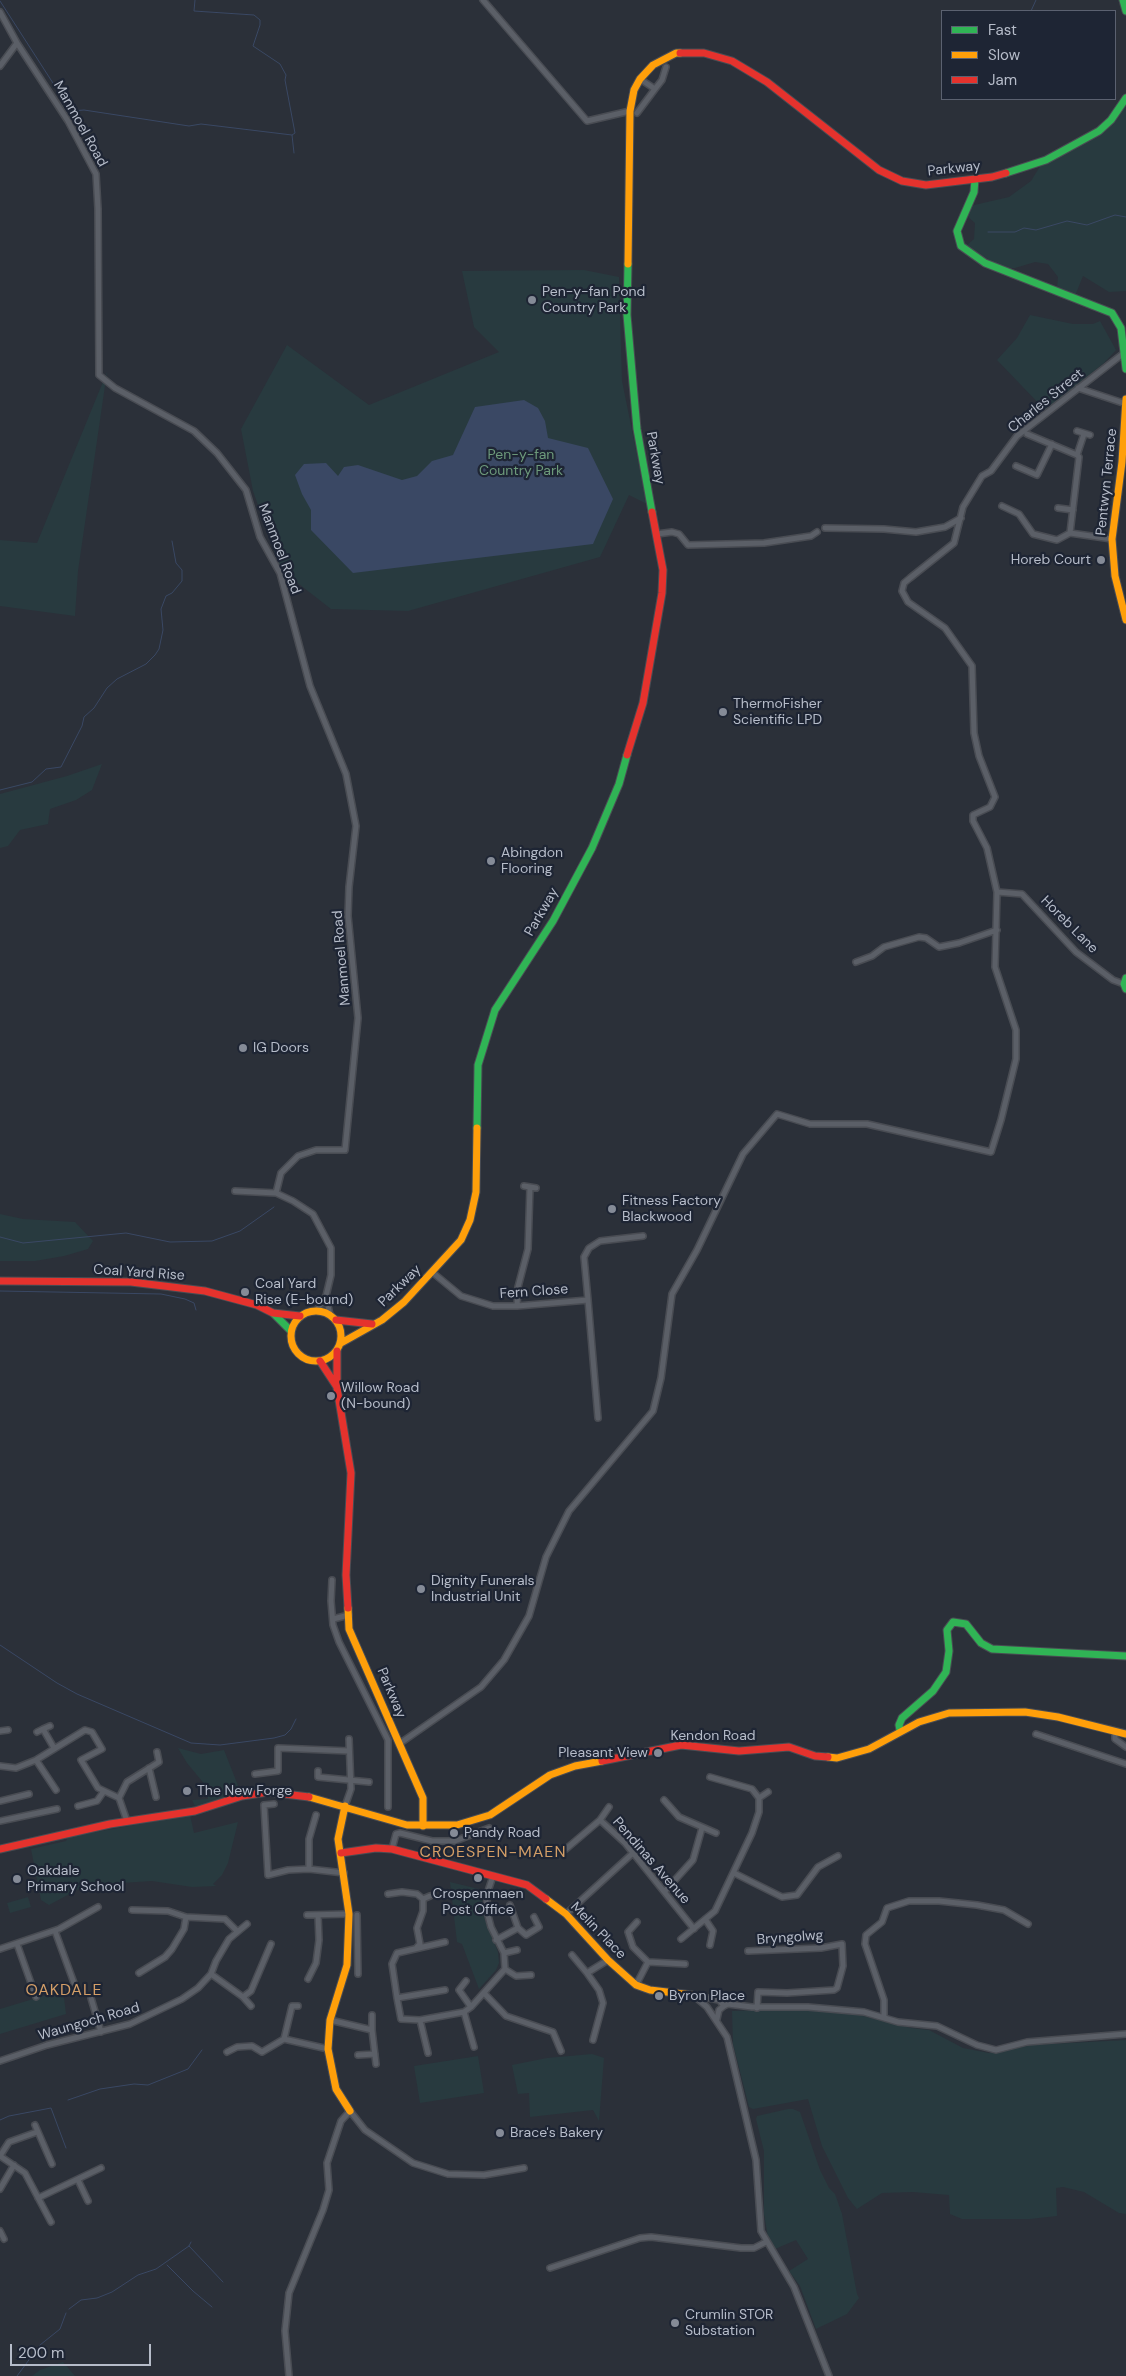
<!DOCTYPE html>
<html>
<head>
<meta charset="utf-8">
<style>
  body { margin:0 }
  #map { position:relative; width:1126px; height:2376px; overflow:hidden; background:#2b3039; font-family:"DM Sans",sans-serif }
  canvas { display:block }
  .legend { position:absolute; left:941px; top:10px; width:175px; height:90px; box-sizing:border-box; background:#1e2534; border:1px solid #5b6170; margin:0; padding:6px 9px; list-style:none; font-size:15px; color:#b6bcc9 }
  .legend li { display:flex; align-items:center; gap:10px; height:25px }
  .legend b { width:25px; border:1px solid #5b6170 }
  .scale { position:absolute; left:10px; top:2344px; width:141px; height:22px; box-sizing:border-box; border:2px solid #b6bcc9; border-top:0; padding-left:6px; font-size:15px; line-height:18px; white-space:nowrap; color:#b6bcc9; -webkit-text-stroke:4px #1e2534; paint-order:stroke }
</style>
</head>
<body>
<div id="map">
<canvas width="1126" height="2376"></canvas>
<ul class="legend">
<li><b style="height:6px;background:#30b455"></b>Fast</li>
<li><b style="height:6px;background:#ff9f0a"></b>Slow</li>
<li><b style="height:6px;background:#e5322d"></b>Jam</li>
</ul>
<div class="scale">200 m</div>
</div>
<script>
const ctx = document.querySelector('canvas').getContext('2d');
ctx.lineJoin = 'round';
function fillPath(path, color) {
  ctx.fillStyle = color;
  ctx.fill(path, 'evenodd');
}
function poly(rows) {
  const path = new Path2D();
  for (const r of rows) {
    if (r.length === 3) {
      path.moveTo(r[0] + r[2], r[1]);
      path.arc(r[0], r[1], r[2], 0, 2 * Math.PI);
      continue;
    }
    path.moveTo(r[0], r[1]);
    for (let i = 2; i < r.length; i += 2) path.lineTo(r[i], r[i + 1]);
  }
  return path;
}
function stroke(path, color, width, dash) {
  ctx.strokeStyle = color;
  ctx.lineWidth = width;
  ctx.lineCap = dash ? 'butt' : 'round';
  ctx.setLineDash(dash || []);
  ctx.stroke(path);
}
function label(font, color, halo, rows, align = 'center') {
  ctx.font = font + ' "DM Sans",sans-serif';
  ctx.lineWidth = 4.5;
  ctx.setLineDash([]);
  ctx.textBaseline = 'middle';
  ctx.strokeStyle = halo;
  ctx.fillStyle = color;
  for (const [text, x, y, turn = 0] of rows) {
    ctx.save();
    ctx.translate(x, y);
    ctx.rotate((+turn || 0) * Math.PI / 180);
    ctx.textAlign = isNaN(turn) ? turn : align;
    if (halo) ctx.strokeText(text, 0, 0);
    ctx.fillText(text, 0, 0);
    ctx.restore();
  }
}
const green = poly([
  [1126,104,1126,291,1109,292,1083,276,1075,296,1057,289,1058,277,1048,264,1035,262,1015,268,1003,268,966,246,974,239,975,223,967,216,970,206,1009,197,1031,181,1042,163,1078,147,1101,132],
  [584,270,619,277,622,381,647,504,629,495,600,557,408,611,331,609,281,570,253,491,241,429,287,345,369,405,499,352,474,327,462,271],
  [1030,315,1073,324,1093,324,1100,321,1116,350,1104,363,1045,410,997,360,1017,338],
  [107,372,78,571,75,616,0,606,0,540,37,543],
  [102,764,92,790,76,800,50,809,48,824,20,830,8,846,0,848,0,794,67,776],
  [0,1214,23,1219,75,1222,93,1241,88,1249,64,1256,35,1261,0,1261],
  [178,1748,201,1754,224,1750,241,1793,195,1806,192,1800,208,1799,206,1786,187,1763],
  [190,1815,194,1833,238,1822,228,1863,222,1875,213,1884,216,1886,192,1887,152,1881,91,1885,90,1883,49,1905,41,1900,31,1849,66,1841,68,1837],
  [450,1882,483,1890,482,1912,498,1952,499,1963,496,1970,479,1989,462,1944,457,1942],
  [28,1897,31,1907,10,1913,7,1903],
  [63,1990,66,2014,0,2034,0,2009],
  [800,2009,855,2014,911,2028,929,2030,963,2048,989,2053,1032,2045,1126,2040,1126,2214,1119,2213,1084,2192,1063,2187,1056,2188,1057,2216,1030,2219,962,2219,950,2214,949,2195,913,2192,882,2193,857,2209,848,2198,822,2146,808,2099,753,2109,749,2107,733,2044,732,2011],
  [592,2054,604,2058,599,2121,593,2110,530,2117,529,2093,518,2094,512,2065,547,2058],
  [478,2056,484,2093,420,2103,414,2066],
  [788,2109,793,2109,800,2112,820,2170,829,2188,835,2194,842,2214,857,2294,859,2298,847,2314,816,2329,800,2286,789,2271,808,2259,796,2240,775,2249,768,2237,764,2214,764,2151,756,2119,757,2116],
  [63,2362,75,2376,32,2376,40,2370]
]);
const water = poly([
  [524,400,538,408,545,421,548,438,588,448,613,499,593,544,353,573,311,530,311,510,302,494,295,475,304,464,326,463,338,476,344,467,358,465,402,480,417,476,432,461,453,455,475,407]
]);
const stream = poly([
  [195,0,194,11,254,15,260,20,260,25,253,46,280,64,286,75,285,80,295,133,292,135,294,153],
  [0,1,71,111,84,110,189,126,201,124,292,135],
  [1031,11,1036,0],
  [988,232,1015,232,1024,228,1036,230,1067,221,1087,225,1115,215,1126,217],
  [0,790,32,782,46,769,61,767,82,726,84,717,94,708,107,688,117,679,146,664,155,655,159,649,163,630,161,609,166,596,172,593,182,581,182,570,176,563,172,541],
  [0,1237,23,1243,126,1233,170,1242,212,1241,240,1231,274,1207],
  [0,1291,161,1294,185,1299,194,1303,196,1310],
  [0,1645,57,1683,77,1694,191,1743,220,1745,274,1738,285,1735,291,1729,296,1719],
  [68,2100,100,2089,134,2084,148,2085,188,2069,202,2050],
  [0,2120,9,2116,51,2108,66,2148],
  [189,2246,223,2282],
  [167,2265,193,2291,212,2307],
  [69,2309,81,2300,97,2298,112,2292,138,2275,156,2269,189,2246,191,2242],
  [17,2376,40,2345,60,2329,66,2313]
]);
const street = poly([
  [483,0,587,121,630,111],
  [0,12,17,43,68,121,96,174,98,209,99,375,115,388,194,431,217,453,246,490,260,537,280,573,310,686,346,774,356,826,349,887,348,916,358,1018,345,1150,316,1150,298,1156,281,1173,276,1193],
  [0,66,17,43],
  [640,79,655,89,662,80,666,67],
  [637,113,655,89],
  [1078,388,1126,404],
  [1077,431,1090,435],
  [1027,434,1077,455,1079,457,1070,533,1112,539],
  [1077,455,1084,434],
  [1016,466,1037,475,1052,444],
  [1002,506,1019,514,1033,534,1057,540,1070,533],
  [1058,508,1073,510],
  [825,528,884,529,916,532,945,527,961,518],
  [657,534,672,532,679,534,688,545,764,543,811,536,817,532],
  [997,892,1022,894,1076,952,1113,980,1124,984],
  [856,962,872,956,884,947,919,937,926,938,939,947,959,943,997,930],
  [524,1186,536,1188],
  [235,1191,276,1193,293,1201,313,1214,331,1248,331,1275,326,1296,317,1310],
  [432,1272,461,1296,493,1306,517,1306,588,1300,598,1418],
  [326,1296,330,1315],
  [588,1300,584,1257,589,1248,600,1241,643,1236],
  [517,1306,518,1287,528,1249,530,1187],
  [332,1580,331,1601,333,1625,339,1642,388,1740,388,1807],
  [333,1619,349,1615],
  [43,1729,50,1726],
  [0,1731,8,1730],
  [37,1732,43,1729,54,1748],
  [1115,1732,1115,1739,1126,1747],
  [1036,1734,1126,1764],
  [399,1744,481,1687,504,1660,529,1616,546,1557,569,1511,653,1411,661,1378,672,1294,697,1250,743,1154,777,1114,810,1124,867,1124,991,1152,1001,1120,1016,1059,1016,1030,995,967,997,892,987,848,973,821,973,815,990,807,995,797,979,756,974,733,972,666,945,628,908,602,902,591,904,583,910,578,954,543,963,507,982,476,991,471,1017,436,1124,353],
  [36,1760,56,1790],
  [0,1766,16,1768,36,1760,85,1730,92,1732,102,1749,81,1760,98,1788,119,1798,127,1821],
  [149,1768,156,1797],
  [318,1771,318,1777,369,1782],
  [255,1774,278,1771,278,1748,349,1751],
  [710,1777,752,1789,759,1798],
  [119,1798,127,1782,159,1762,157,1752],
  [664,1800,679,1817,716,1833],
  [0,1801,29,1794],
  [274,1804,264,1805,268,1875,288,1870,309,1869,344,1873],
  [78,1806,97,1801,104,1791],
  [345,1806,351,1789,349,1739],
  [600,1820,609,1807],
  [0,1821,57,1809],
  [392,1849,396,1834,400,1833,432,1841,455,1841,489,1828],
  [566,1849,600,1820,625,1843,694,1929],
  [309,1869,309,1839,316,1815],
  [734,1873,782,1897,797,1895,818,1867,838,1856],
  [665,1891,693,1860,702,1828],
  [388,1894,402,1892,417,1894,423,1899,423,1911,417,1928,420,1944,417,1947],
  [423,1899,430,1896],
  [132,1910,168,1911,186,1917,225,1919,237,1931],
  [566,1914,633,1853],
  [307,1915,349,1914],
  [357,1915,358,1974],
  [705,1919,713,1931,710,1945],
  [518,1928,526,1935,539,1927,534,1917],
  [55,1931,74,1983],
  [681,1939,715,1911,752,1833,759,1812,759,1798,768,1792],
  [496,1940,518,1928,510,1905],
  [445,1942,397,1953,392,1964,397,1998,445,1990],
  [17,1944,36,1997],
  [0,1949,59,1929,98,1907],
  [748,1951,821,1948,842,1944,843,1966,837,1988,834,1990,787,1993,758,1992,757,2008],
  [504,1953,517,1950],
  [572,1955,587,1973,599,1990,603,2003,593,2040],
  [648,1962,685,1964],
  [505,1969,516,1976,531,1975],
  [139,1973,165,1957,172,1949,184,1929,186,1917],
  [587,1973,608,1960],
  [211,1974,243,1997,251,1991,271,1944],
  [308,1979,316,1963,319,1940,318,1915],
  [466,1981,459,1990,471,2007],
  [636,1985,648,1962,633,1947,628,1932,637,1922],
  [484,1993,506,2016,553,2032,561,2051],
  [692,1995,719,2000,724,2006,728,2004,752,2007,808,2007,864,2012,898,2022,937,2026,977,2045,996,2050,1027,2042,1126,2034],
  [693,1995,707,2007,727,2037,756,2160,761,2231,794,2287,829,2376],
  [243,1997,251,2006],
  [91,1998,101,2032],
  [397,1998,401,2019,420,2020,464,2012,471,2007,505,1969,504,1953,491,1927,486,1908,488,1891,493,1876],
  [464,2012,474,2047],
  [372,2015,372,2030],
  [884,2017,884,2000,865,1944,866,1935,882,1922,887,1908,909,1901,939,1901,977,1905,1004,1910,1028,1924],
  [717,2019,719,2010,724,2006],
  [330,2020,372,2030,376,2064],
  [420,2020,428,2053],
  [284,2039,292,2006,298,2006],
  [227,2052,237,2047,252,2046,262,2052,284,2039,328,2049],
  [358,2055,375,2054],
  [0,2061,47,2045,130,2024,182,1999,198,1988,211,1974,216,1961,229,1939,247,1924],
  [35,2125,52,2164],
  [0,2156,25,2173,51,2222],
  [0,2156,9,2142,37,2132],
  [78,2180,88,2201],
  [0,2189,14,2165],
  [38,2198,101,2168],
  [0,2231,4,2239],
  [550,2268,640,2238,651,2237,741,2248,754,2248,766,2242],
  [289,2376,285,2331,289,2293,323,2210,329,2190,327,2163,341,2121,350,2111,365,2130,413,2163,448,2174,484,2175,524,2168]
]);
const fast = poly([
  [1123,0,1126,11],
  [1006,173,1046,160,1099,131,1111,120,1126,98],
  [975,179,974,192,957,231,961,246,985,263,1112,313,1121,328,1126,369],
  [628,264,627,315,637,429,652,512],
  [1126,978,1124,984,1126,989],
  [477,1128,478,1065,495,1010,553,921,592,848,619,784,627,755],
  [274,1314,291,1331],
  [900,1730,899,1725,902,1718,933,1691,946,1672,949,1651,947,1630,953,1622,966,1624,981,1643,992,1649,1126,1656]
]);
const slow = poly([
  [628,264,630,111,634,90,640,79,653,65,676,53,680,53],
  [1126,399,1122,462,1112,539,1115,576,1126,620],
  [316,1336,25],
  [341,1343,382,1320,404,1302,461,1240,470,1220,476,1192,477,1128],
  [348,1608,349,1629,423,1798,423,1826],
  [828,1757,837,1758,869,1749,919,1722,949,1713,1025,1712,1058,1717,1126,1734],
  [309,1797,407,1825,457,1825,490,1815,550,1775,575,1766,602,1761],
  [345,1806,338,1839,349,1914,347,1965,330,2020,328,2049,336,2089,350,2111],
  [546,1899,566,1914,608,1960,636,1985,650,1990,692,1995]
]);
const jam = poly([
  [680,53,704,53,732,61,767,82,879,170,902,181,926,185,992,177,1006,173],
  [627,755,643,703,662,593,663,570,652,512],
  [0,1281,131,1282,205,1291,257,1305,273,1313,300,1316],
  [336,1320,372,1324],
  [337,1351,337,1388,351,1473,346,1575,348,1608],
  [320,1361,337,1387],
  [602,1761,681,1745,739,1751,789,1747,815,1756,828,1757],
  [0,1849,110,1824,195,1811,242,1796,268,1792,309,1797],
  [341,1853,376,1848,392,1849,527,1885,546,1899]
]);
const markers = [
  [532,300,5,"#858b97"],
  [1101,560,5,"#858b97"],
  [723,712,5,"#858b97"],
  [491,861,5,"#858b97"],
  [243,1048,5,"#858b97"],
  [612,1209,5,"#858b97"],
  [245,1292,5,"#858b97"],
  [331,1396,5,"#858b97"],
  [421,1589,5,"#858b97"],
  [658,1753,5,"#858b97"],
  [187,1791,5,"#858b97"],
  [454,1833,5,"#858b97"],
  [478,1878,5,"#858b97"],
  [17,1879,5,"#858b97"],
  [659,1996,5,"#858b97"],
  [500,2133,5,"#858b97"],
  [675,2323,5,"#858b97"]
];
const streetNames = [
  ["Manmoel Road",80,124,61],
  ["Parkway",954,169,-6],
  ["Charles Street",1046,401,-39],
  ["Parkway",655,458,80],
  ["Pentwyn Terrace",1107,482,-84],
  ["Manmoel Road",279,549,69],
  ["Parkway",542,912,-60],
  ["Horeb Lane",1069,925,45],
  ["Manmoel Road",342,958,-95],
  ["Coal Yard Rise",139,1273,4],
  ["Parkway",400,1286,-44],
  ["Fern Close",534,1292,-4],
  ["Parkway",391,1693,67],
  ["Kendon Road",713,1736],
  ["Pendinas Avenue",651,1861,49],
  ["Melin Place",598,1931,46],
  ["Bryngolwg",790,1938,-4],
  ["Waungoch Road",89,2022,-16]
];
const poiNames = [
  ["Pen-y-fan Pond",542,292],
  ["Country Park",542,308],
  ["Horeb Court",1091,560,"right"],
  ["ThermoFisher",733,704],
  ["Scientific LPD",733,720],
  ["Abingdon",501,853],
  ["Flooring",501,869],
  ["IG Doors",253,1048],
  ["Fitness Factory",622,1201],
  ["Blackwood",622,1217],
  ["Coal Yard",255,1284],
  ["Rise (E-bound)",255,1300],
  ["Willow Road",341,1388],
  ["(N-bound)",341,1404],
  ["Dignity Funerals",431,1581],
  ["Industrial Unit",431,1597],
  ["Pleasant View",648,1753,"right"],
  ["The New Forge",197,1791],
  ["Pandy Road",464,1833],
  ["Oakdale",27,1871],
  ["Primary School",27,1887],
  ["Crospenmaen",478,1894,"center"],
  ["Post Office",478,1910,"center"],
  ["Byron Place",669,1996],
  ["Brace's Bakery",510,2133],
  ["Crumlin STOR",685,2315],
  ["Substation",685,2331]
];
const parkNames = [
  ["Pen-y-fan",521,455],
  ["Country Park",521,471]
];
const quarterNames = [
  ["CROESPEN-MAEN",493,1853],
  ["OAKDALE",64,1991]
];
fillPath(green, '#283a3f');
fillPath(water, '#3a4864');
stroke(stream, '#3a4864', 1);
stroke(street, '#494c53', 8);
stroke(fast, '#494c53', 9);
stroke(slow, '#494c53', 9);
stroke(jam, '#494c53', 9);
stroke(street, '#5b5f67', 5);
stroke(fast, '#30b455', 7);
stroke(slow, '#ff9f0a', 7);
stroke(jam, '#e5322d', 7);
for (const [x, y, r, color] of markers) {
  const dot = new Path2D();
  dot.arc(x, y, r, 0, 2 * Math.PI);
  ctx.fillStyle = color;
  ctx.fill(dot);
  stroke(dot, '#1e2534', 2);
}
label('14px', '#b6bcc9', '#1e2534', streetNames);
label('14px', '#b6bcc9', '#1e2534', poiNames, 'left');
label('14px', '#6d9a7b', '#1e2534', parkNames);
ctx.letterSpacing = '1px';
label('16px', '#d39e67', '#1e2534', quarterNames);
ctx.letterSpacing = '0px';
</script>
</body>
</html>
